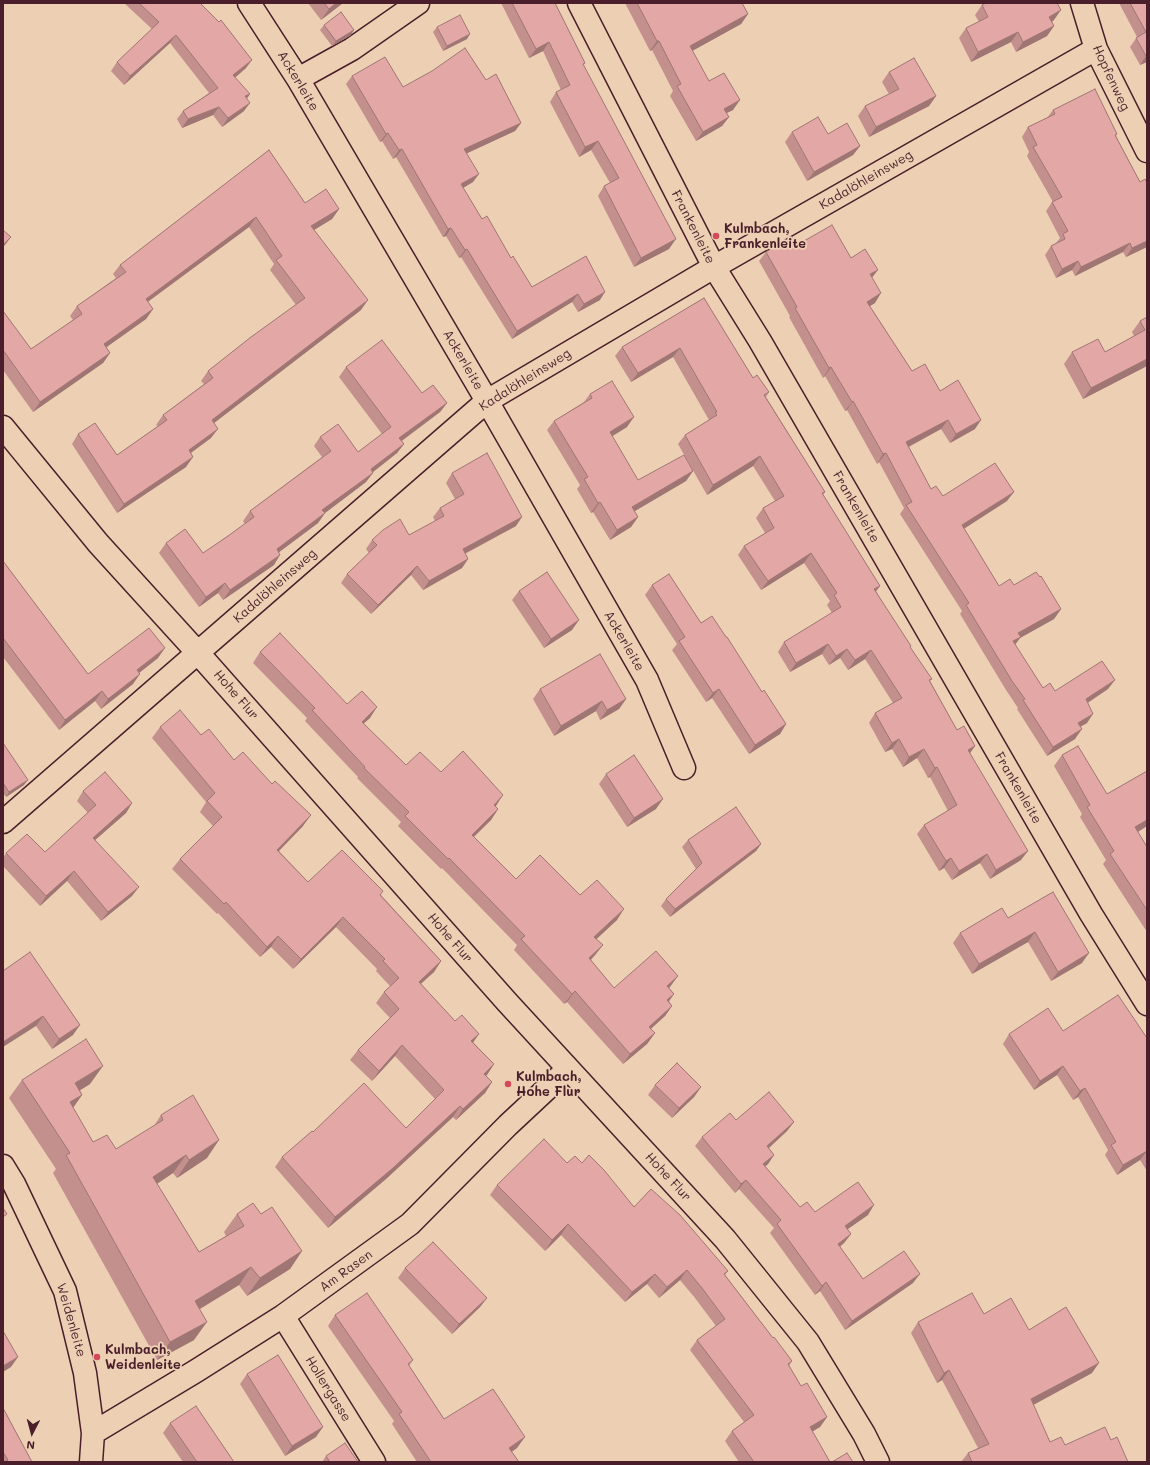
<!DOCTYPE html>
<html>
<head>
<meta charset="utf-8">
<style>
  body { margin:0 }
  #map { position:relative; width:1150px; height:1465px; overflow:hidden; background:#edd0b4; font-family:Mali,sans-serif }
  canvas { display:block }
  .frame { position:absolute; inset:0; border:4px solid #4a1f2b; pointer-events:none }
  .north { position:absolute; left:12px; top:1413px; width:40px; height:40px; -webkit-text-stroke:3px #edd0b4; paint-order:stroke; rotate:186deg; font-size:11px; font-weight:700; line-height:16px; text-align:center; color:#4a1f2b }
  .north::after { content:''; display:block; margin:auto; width:14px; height:18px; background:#4a1f2b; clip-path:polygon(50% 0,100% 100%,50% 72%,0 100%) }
</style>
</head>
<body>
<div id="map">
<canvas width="1150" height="1465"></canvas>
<div class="frame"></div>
<div class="north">N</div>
</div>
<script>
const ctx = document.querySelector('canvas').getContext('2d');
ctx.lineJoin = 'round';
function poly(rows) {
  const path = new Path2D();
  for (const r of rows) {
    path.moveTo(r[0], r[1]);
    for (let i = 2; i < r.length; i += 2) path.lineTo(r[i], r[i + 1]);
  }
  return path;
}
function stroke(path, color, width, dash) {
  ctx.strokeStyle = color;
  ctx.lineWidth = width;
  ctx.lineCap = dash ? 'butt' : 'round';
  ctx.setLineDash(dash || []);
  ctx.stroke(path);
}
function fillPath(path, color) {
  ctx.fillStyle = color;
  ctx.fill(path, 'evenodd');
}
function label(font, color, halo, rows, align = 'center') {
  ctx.font = font + ' Mali,sans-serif';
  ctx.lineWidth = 3.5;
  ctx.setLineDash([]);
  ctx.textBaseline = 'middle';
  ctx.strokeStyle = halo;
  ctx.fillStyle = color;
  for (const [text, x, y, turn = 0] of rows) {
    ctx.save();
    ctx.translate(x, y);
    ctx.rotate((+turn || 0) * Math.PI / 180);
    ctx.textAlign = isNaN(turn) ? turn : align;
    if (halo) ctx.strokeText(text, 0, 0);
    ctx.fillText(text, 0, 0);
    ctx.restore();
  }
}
const street = poly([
  [249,3,298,79,487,401,647,680,684,768],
  [579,3,714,267,760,341,1091,914,1147,1004],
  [1082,3,1096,49,1147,151],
  [298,79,352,49,418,3],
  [3,427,98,543,198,653,507,1002,725,1239,808,1342,864,1434,878,1462],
  [3,822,487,401,714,267,1096,49],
  [3,1166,14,1184,65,1291,85,1373,93,1433,91,1462],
  [283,1316,374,1462],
  [93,1433,196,1371,283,1316,410,1224,508,1125,568,1069]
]);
const wall = poly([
  [124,3,200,3,246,68,235,78,247,99,244,111,222,127,213,115,182,128,177,119,183,111,209,93,170,43,124,85,111,71,117,62,152,29],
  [308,3,343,3,321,20],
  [501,3,555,3,585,63,583,66,669,249,634,267,598,196,604,186,610,183,591,150,579,157,550,102,556,92,561,90,543,51,529,58],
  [625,3,742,3,748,14,741,24,692,51,709,81,733,110,726,113,729,117,722,126,696,141,670,96,673,91,652,50,650,51],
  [1119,3,1147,3,1147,62,1140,65,1130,47,1137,37],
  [982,5,1054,20,1052,22,1054,26,1047,36,1016,52,1011,42,971,62,959,38,966,28,979,22,975,15],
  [324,25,351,35,332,46,320,30],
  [437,27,467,39,443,51,433,32],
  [889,72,936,96,929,106,869,137,858,116,865,106,889,94,882,82],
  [352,76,403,87,486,80,521,123,515,131,467,153,473,182,463,188,482,219,511,258,532,287,586,256,600,300,578,312,572,302,512,339,461,257,459,258,446,236,443,237,396,157,393,159,382,141,380,142,346,84],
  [1053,110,1117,134,1116,136,1140,182,1147,183,1147,247,1126,257,1123,252,1075,276,1072,270,1056,278,1045,255,1051,246,1056,243,1060,238,1046,211,1052,202,1053,202,1027,156,1029,152,1022,137,1028,127,1047,118],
  [792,132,828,134,860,146,853,155,807,181,785,142],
  [269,150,305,203,339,209,332,219,314,230,361,310,214,423,211,438,191,453,186,467,117,513,72,444,78,434,117,455,158,426,156,425,163,415,204,384,201,381,208,371,296,305,270,270,274,264,249,227,148,302,153,309,146,319,106,347,110,353,103,363,33,412,3,370,3,311,31,349,73,320,70,316,77,306,116,278,113,274,120,265],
  [797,245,872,278,875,303,870,306,912,371,940,391,975,429,950,443,941,429,909,447,931,489,943,496,1007,501,964,528,999,586,1014,585,1061,609,1054,619,1020,638,1015,645,1043,688,1055,691,1108,689,1088,703,1087,723,1080,727,1075,739,1047,756,1017,709,1018,708,1006,690,960,614,962,611,900,514,904,508,879,462,877,464,847,410,845,411,825,376,823,378,789,317,790,316,759,261,766,252],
  [704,298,753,378,769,392,766,397,825,492,823,495,880,586,876,591,910,648,932,679,930,681,957,730,975,746,970,753,1021,860,990,879,980,863,952,880,944,868,939,871,917,834,924,825,948,811,930,777,928,778,917,758,903,767,892,749,885,752,869,723,875,713,893,703,865,659,848,670,840,658,829,665,822,654,790,672,778,652,784,642,832,613,827,605,830,601,804,563,761,590,738,555,744,546,765,533,756,518,763,508,775,501,753,466,707,495,678,444,685,435,709,420,673,357,631,382,615,356,622,347],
  [1147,317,1147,366,1083,399,1064,364,1072,352,1105,352,1134,336,1132,332,1140,321],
  [346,367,422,393,447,403,440,412,402,441,404,444,397,453,373,472,366,482,325,513,318,523,279,552,274,565,223,600,218,593,199,607,159,553,166,543,203,553,245,524,243,521,250,511,322,457,314,446,320,437,358,452,382,434,339,377],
  [590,394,627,427,612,436,638,480,693,471,686,481,634,511,638,517,631,527,610,540,593,512,591,513,577,489,580,485,547,430,554,421,584,402],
  [452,473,516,526,465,554,468,559,462,568,423,590,411,575,371,614,341,583,347,574,369,553,366,549,372,540,409,535,435,521,433,517,440,508,455,499,446,483],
  [3,561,88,674,158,658,139,673,133,684,101,709,95,701,59,730,3,657],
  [652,585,701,623,762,692,786,724,780,734,749,754,712,698,706,702,672,650,677,644,645,595],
  [519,591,572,630,544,648,512,600],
  [260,652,370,718,363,724,406,765,441,772,495,806,498,809,491,820,474,837,516,879,580,895,617,920,596,939,603,945,591,960,614,988,670,987,669,988,674,994,669,1001,672,1006,665,1016,651,1029,655,1033,647,1044,623,1064,567,1002,564,1004,514,950,517,945,442,868,441,869,398,826,401,822,357,778,358,777,305,721,307,718,253,663],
  [540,689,626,699,619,709,600,720,596,711,554,736,533,699],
  [160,727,201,735,234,760,303,826,279,851,308,882,381,895,441,961,434,972,421,984,455,1021,479,1034,473,1042,494,1064,486,1076,492,1082,485,1093,456,1120,453,1117,386,1179,328,1228,275,1167,282,1157,313,1132,406,1128,435,1099,395,1056,372,1081,350,1060,358,1050,390,1018,376,1003,384,992,390,986,376,971,377,969,336,927,293,969,271,947,260,957,218,913,217,914,172,869,180,859,213,826,200,812,206,802,152,738],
  [3,743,24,785,6,797,3,793],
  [1062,755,1107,794,1147,771,1147,826,1138,832,1147,847,1147,932,1103,864,1106,860,1080,817,1082,814,1054,766],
  [606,774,656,809,627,827,599,784],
  [83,791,132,803,126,813,95,840,132,896,101,921,67,881,40,906,3,866,3,858,6,853,45,852,88,813,77,801],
  [688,840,761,844,756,851,670,917,661,906,666,899,696,869,682,847],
  [1053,892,1082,963,1051,981,1028,942,972,974,953,943,960,933,1008,918],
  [3,971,73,1035,52,1049,36,1026],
  [1063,1031,1147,1038,1147,1171,1140,1160,1117,1175,1105,1155,1108,1150,1078,1097,1073,1100,1057,1075,1034,1090,1003,1044,1009,1034],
  [22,1080,90,1084,80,1090,82,1095,73,1108,93,1142,116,1149,154,1126,161,1115,207,1158,177,1178,173,1173,157,1184,199,1252,226,1236,224,1232,237,1214,261,1214,302,1251,290,1269,247,1296,239,1285,200,1309,194,1340,157,1360,53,1173,56,1169,9,1098],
  [655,1085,701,1087,694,1097,672,1118,648,1095],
  [736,1120,794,1122,787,1131,769,1148,774,1155,768,1164,765,1166,800,1207,815,1212,868,1215,847,1229,851,1234,844,1243,840,1247,863,1279,913,1283,845,1330,820,1291,815,1295,770,1233,774,1228,739,1189,735,1193,695,1146,702,1137],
  [567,1163,582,1163,634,1207,728,1271,725,1275,773,1338,792,1361,789,1366,801,1386,827,1417,820,1427,812,1432,830,1462,739,1462,725,1441,732,1431,744,1422,690,1350,697,1340,716,1326,695,1298,680,1280,659,1298,647,1284,625,1302,561,1235,545,1251,490,1195,497,1185],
  [405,1268,487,1298,480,1307,452,1334,398,1278],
  [984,1314,1029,1330,1092,1373,1033,1405,1050,1442,1065,1445,1111,1440,1128,1462,961,1462,968,1453,978,1448,942,1380,937,1383,911,1333,918,1322],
  [335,1315,413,1360,409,1366,444,1419,517,1448,512,1452,519,1462,417,1462,392,1424,394,1421,328,1326],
  [247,1374,316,1437,285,1456,240,1384],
  [3,1408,32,1462,3,1462],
  [170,1423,234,1462,183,1462,163,1433],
  [326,1456,358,1462,322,1462]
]);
const shadedWall = poly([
  [336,3,343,3,321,20,329,9],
  [1061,10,1054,20,1042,27,1049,17],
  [748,14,741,24,683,56,690,46],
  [1054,26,1047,36,1016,52,1023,42],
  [354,30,351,35,332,46,336,41],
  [1018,32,1011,42,971,62,978,52],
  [470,34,467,39,443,51,447,46],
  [176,35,170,43,124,85,130,76],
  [657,41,659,41,652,50,650,51],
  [549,42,543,51,529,58,536,49],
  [1146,56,1147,56,1147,62,1140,65],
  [252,60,246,68,227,84,233,75],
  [250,94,244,103,245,96],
  [936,96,929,106,869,137,876,127],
  [740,100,733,110,717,118,724,109],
  [250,103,244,111,222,127,228,118],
  [219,107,213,115,182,128,188,119],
  [729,117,722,126,696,141,703,132],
  [521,123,515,131,459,157,464,149],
  [388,133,382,141,380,142,386,134],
  [598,141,591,150,579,157,585,147],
  [860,146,853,155,807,181,814,172],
  [402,149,396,157,393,159,399,150],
  [479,174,473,182,456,192,461,184],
  [339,209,332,219,304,236,311,226],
  [256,217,249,227,139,308,146,299],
  [451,228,446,236,443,237,448,229],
  [11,237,5,245,3,247,3,245],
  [676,239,669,249,634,267,641,258],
  [1147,241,1147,247,1126,257,1132,248],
  [1130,243,1123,252,1075,276,1081,267],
  [467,249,461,257,459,258,465,250],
  [1078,261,1072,270,1056,278,1062,269],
  [878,270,871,279,870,274],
  [605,292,600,300,578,312,584,304],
  [881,293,875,303,861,311,867,302],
  [578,294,572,302,512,339,517,331],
  [368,300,361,310,205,430,212,420],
  [153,309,146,319,97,354,104,344],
  [680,348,673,357,631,382,638,373],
  [110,353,103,363,33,412,40,402],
  [1147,359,1147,366,1083,399,1091,388],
  [831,367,825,376,823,378,829,368],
  [853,401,847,410,845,411,852,402],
  [447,403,440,412,393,447,399,438],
  [634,417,627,427,603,442,610,432],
  [948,420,941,429,900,451,906,442],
  [981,420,975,429,950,443,956,434],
  [218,429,211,438,182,459,189,450],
  [404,444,397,453,364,479,371,469],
  [886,453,879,462,877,464,883,454],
  [760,456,753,466,707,495,713,485],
  [193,457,186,467,117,513,124,504],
  [693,471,686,481,625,517,632,507],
  [373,473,366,482,325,513,318,523,270,559,277,549,322,510],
  [1014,492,1007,501,956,534,962,525],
  [600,502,593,512,591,513,598,503],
  [522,517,516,526,456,558,463,549],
  [638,517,631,527,610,540,617,530],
  [811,553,804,563,761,590,768,581],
  [280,555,274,565,223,600,230,590],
  [468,559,462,568,423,590,429,581],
  [417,566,411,575,371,614,378,605],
  [225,583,218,593,199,607,206,597],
  [880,586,873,595,874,589],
  [1061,609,1054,619,1020,638,1014,646,1006,650,1018,633],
  [579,620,572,630,544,648,551,639],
  [828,644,822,654,790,672,796,663],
  [165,648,158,658,130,680,137,670],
  [847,649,840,658,829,665,836,656],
  [871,650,865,659,848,670,855,660],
  [140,674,133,684,101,709,108,699],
  [1115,680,1108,689,1079,708,1086,699],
  [719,689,712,698,706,702,713,693],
  [102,691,95,701,59,730,65,720],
  [626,699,619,709,600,720,607,710],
  [602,701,596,711,554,736,561,726],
  [377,707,370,718,354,732,362,722],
  [1093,714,1087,723,1071,732,1078,723],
  [786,724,780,734,749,754,755,745],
  [1082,729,1075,739,1047,756,1053,747],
  [899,739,892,749,885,752,892,743],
  [975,746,968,756,968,750],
  [924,749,917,758,903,767,909,757],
  [937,767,930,777,928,778,935,768],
  [28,780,24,785,6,797,9,792],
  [503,795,496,806,487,815,494,805],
  [663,799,656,809,627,827,634,818],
  [132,803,126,813,86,848,93,838],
  [498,809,491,820,465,845,472,835],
  [311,815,303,826,270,860,277,850],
  [1147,820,1147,826,1128,838,1135,827],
  [761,844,756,851,670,917,675,909],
  [1028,851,1021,860,990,879,996,870],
  [987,854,980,863,952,880,959,871],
  [951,858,944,868,939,871,946,861],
  [74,871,67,881,40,906,46,896],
  [139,887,132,896,101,921,108,912],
  [624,909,617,920,587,948,594,937],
  [343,917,336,927,293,969,301,959],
  [1035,932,1028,942,972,974,979,964],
  [278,936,271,947,260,957,267,947],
  [603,945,595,955,582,969,589,958],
  [1089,953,1082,963,1051,981,1058,972],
  [441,961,434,972,411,992,419,982],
  [678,976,670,987,660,996,667,986],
  [575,991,567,1002,564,1004,572,994],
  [674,994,667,1004,667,1000],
  [672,1006,665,1016,641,1037,649,1027],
  [43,1016,36,1026,3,1047,3,1042],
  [80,1025,73,1035,52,1049,59,1039],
  [655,1033,647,1044,623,1064,630,1054],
  [479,1034,472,1044,471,1041],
  [402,1045,395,1056,372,1081,379,1071],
  [494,1064,487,1075,477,1084,484,1074],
  [103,1066,90,1084,63,1101,75,1083],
  [1063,1066,1057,1075,1034,1090,1040,1081],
  [492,1082,485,1093,456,1120,463,1109],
  [701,1087,694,1097,672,1118,679,1108],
  [1085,1088,1078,1097,1073,1100,1080,1091],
  [82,1095,70,1112,70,1102],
  [460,1106,453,1117,386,1179,328,1228,335,1217],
  [794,1122,787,1131,760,1156,767,1146],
  [219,1140,207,1158,177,1178,189,1160],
  [1147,1151,1140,1160,1117,1175,1123,1165],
  [186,1155,173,1173,140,1195,153,1177],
  [774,1155,768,1164,757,1174,763,1164],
  [746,1180,739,1189,735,1193,741,1184],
  [874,1205,868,1215,838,1236,845,1226],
  [568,1224,561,1235,545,1251,552,1240],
  [851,1234,844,1243,831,1253,838,1244],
  [302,1251,290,1269,247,1296,260,1278],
  [251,1267,239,1285,183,1319,195,1301],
  [687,1270,680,1280,659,1298,667,1287],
  [655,1274,647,1284,625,1302,632,1292],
  [920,1274,913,1283,845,1330,852,1321],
  [826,1282,820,1291,815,1295,822,1286],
  [487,1298,480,1307,452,1334,459,1324],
  [207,1322,194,1340,157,1360,170,1342],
  [18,1357,11,1367,3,1372,3,1366],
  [1099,1363,1092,1373,1024,1410,1031,1399],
  [949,1370,942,1380,937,1383,944,1373],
  [827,1417,820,1427,802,1437,810,1427],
  [323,1427,316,1437,285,1456,292,1446],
  [525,1437,517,1448,501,1458,509,1448]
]);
const building = poly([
  [139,3,200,3,219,22,221,20,252,60,233,75,250,94,245,96,250,103,228,118,219,107,188,119,183,111,218,88,176,35,130,76,117,62,159,22,139,3],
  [324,3,336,3,329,9,324,3],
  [512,3,555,3,585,63,583,64,676,239,641,258,604,186,619,178,598,141,585,147,556,92,570,85,549,42,536,49,512,3],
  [637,3,742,3,748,14,690,46,709,81,724,73,740,100,724,109,729,117,703,132,677,86,681,84,659,41,657,41,637,3],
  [986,3,1057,3,1061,10,1049,17,1054,26,1023,42,1018,32,978,52,966,28,988,17,982,5,986,3],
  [1130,3,1147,3,1147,56,1146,56,1136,38,1146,32,1130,3],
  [341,12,354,30,336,41,324,25,341,12],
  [460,15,470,34,447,46,437,27,460,15],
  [465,48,486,80,496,74,521,123,464,149,479,174,461,184,482,219,487,216,511,258,513,256,532,287,586,256,605,292,584,304,578,294,517,331,467,249,465,250,451,228,448,229,402,149,399,150,388,133,386,134,352,76,385,57,403,87,432,71,465,48],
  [914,58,936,96,876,127,865,106,899,89,889,72,914,58],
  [1095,89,1117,134,1115,135,1140,182,1145,179,1147,183,1147,241,1132,248,1130,243,1081,267,1078,261,1062,269,1051,246,1065,239,1063,234,1068,231,1052,202,1062,197,1033,147,1037,145,1028,127,1055,114,1053,110,1095,89],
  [818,117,828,134,847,123,860,146,814,172,792,132,818,117],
  [269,150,305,203,326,189,339,209,311,226,368,300,212,420,218,429,189,450,193,457,124,504,78,434,95,423,117,455,167,420,163,415,213,378,208,371,251,337,305,298,276,260,282,256,256,217,146,299,153,309,104,344,110,353,40,402,3,350,3,311,31,349,82,314,77,306,126,272,120,265,269,150],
  [832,225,851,258,865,249,878,270,870,274,881,293,867,302,912,371,925,364,940,391,958,380,981,420,956,434,948,420,906,442,931,489,936,486,943,496,995,463,1014,492,962,525,999,586,1010,579,1014,585,1036,572,1040,577,1041,576,1061,609,1018,633,1021,637,1013,641,1043,688,1050,683,1055,691,1102,661,1115,680,1086,699,1093,714,1078,723,1082,729,1053,747,1023,700,1025,699,1012,681,966,605,969,603,906,505,912,502,886,453,883,454,853,401,852,402,831,367,829,368,795,308,797,307,766,252,792,237,797,245,832,225],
  [3,230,11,237,3,245,3,230],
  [704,298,753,378,757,375,769,392,764,395,825,492,822,493,880,586,874,589,911,646,910,647,932,679,929,680,957,730,964,726,975,746,968,750,1028,851,996,870,987,854,959,871,951,858,946,861,924,825,957,805,937,767,935,768,924,749,909,757,899,739,892,743,875,713,902,698,871,650,855,660,847,649,836,656,828,644,796,663,784,642,841,607,834,595,837,593,811,553,768,581,744,546,774,528,763,508,784,496,760,456,713,485,685,435,717,415,715,413,717,412,680,348,638,373,622,347,704,298],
  [1147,317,1147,359,1091,388,1072,352,1098,339,1105,352,1145,330,1140,321,1147,317],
  [382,340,422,393,433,385,447,403,399,438,404,444,371,469,373,473,322,510,325,513,277,549,280,555,230,590,225,583,206,597,166,543,185,529,203,553,228,536,254,517,250,511,331,451,320,437,338,424,358,452,391,427,346,367,382,340],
  [612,381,634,417,610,432,638,480,684,455,693,471,632,507,638,517,617,530,600,502,598,503,584,479,588,477,554,421,592,398,590,394,612,381],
  [487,453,522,517,463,549,468,559,429,581,417,566,378,605,347,574,377,545,372,540,383,530,400,519,409,535,444,516,440,508,464,494,452,473,487,453],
  [3,561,88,674,149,628,165,648,137,670,140,674,108,699,102,691,65,720,3,638,3,561],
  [547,572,579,620,551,639,519,591,547,572],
  [669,574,701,623,712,616,726,637,727,637,762,692,764,690,786,724,755,745,719,689,713,693,679,641,685,637,652,585,669,574],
  [280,633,347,704,362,691,377,707,362,722,406,765,420,752,441,772,463,751,503,795,494,805,498,809,472,835,516,879,540,855,580,895,597,880,624,909,594,937,603,945,589,958,614,988,656,951,678,976,667,986,674,994,667,1000,672,1006,649,1027,655,1033,630,1054,575,991,572,994,521,939,525,936,449,858,448,859,405,816,409,812,364,768,365,767,312,710,315,708,260,652,280,633],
  [600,654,626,699,607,710,602,701,561,726,540,689,600,654],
  [180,710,201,735,209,729,234,760,243,752,272,784,275,781,311,815,277,850,308,882,342,850,383,891,380,895,441,961,419,982,455,1021,462,1015,479,1034,471,1041,494,1064,484,1074,492,1082,463,1109,460,1106,393,1168,335,1217,282,1157,312,1131,313,1132,364,1083,406,1128,444,1090,402,1045,379,1071,358,1050,399,1009,384,992,399,978,383,961,385,959,343,917,301,959,278,936,267,947,226,902,224,904,180,859,222,817,207,801,215,793,160,727,180,710],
  [3,743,28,780,9,792,3,783,3,743],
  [1078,746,1107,794,1147,771,1147,820,1135,827,1147,847,1147,910,1110,854,1114,851,1087,807,1090,805,1062,755,1078,746],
  [634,755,663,799,634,818,606,774,634,755],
  [105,772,132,803,93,838,139,887,108,912,74,871,46,896,6,853,27,834,45,852,96,805,83,791,105,772],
  [736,807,761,844,675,909,666,899,702,863,688,840,736,807],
  [1053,892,1089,953,1058,972,1035,932,979,964,960,933,1002,908,1008,918,1053,892],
  [30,952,80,1025,59,1039,43,1016,3,1042,3,971,30,952],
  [1118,995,1147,1038,1147,1151,1123,1165,1111,1145,1116,1142,1085,1088,1080,1091,1063,1066,1040,1081,1009,1034,1048,1008,1063,1031,1118,995],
  [86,1039,103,1066,75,1083,82,1095,70,1102,93,1142,107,1135,116,1149,163,1120,161,1115,193,1095,219,1140,189,1160,186,1155,153,1177,199,1252,244,1226,237,1214,253,1203,261,1214,272,1207,302,1251,260,1278,251,1267,195,1301,207,1322,170,1342,66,1155,70,1153,22,1080,86,1039],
  [677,1063,701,1087,679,1108,655,1085,677,1063],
  [769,1092,794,1122,767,1146,774,1155,763,1164,800,1207,807,1202,815,1212,858,1182,874,1205,845,1226,851,1234,838,1244,863,1279,904,1251,920,1274,852,1321,826,1282,822,1286,777,1224,781,1220,746,1180,741,1184,702,1137,730,1113,736,1120,769,1092],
  [544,1139,567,1163,575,1156,582,1163,589,1155,604,1170,634,1207,651,1189,680,1215,728,1271,724,1274,773,1338,774,1337,792,1361,788,1364,801,1386,807,1383,827,1417,810,1427,830,1462,754,1462,732,1431,754,1415,697,1340,725,1319,702,1288,687,1270,667,1287,655,1274,632,1292,568,1224,552,1240,497,1185,544,1139],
  [3,1208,7,1214,3,1217,3,1208],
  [433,1242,487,1298,459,1324,405,1268,433,1242],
  [367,1293,413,1360,408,1364,444,1419,493,1389,525,1437,509,1448,519,1462,431,1462,399,1414,402,1412,335,1315,367,1293],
  [972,1293,984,1314,1011,1298,1029,1330,1066,1307,1099,1363,1031,1399,1050,1442,1061,1437,1065,1445,1105,1427,1111,1440,1117,1437,1128,1462,972,1462,968,1453,989,1444,949,1370,944,1373,918,1322,972,1293],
  [3,1331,18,1357,3,1366,3,1331],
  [278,1355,323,1427,292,1446,247,1374,278,1355],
  [196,1406,234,1462,197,1462,170,1423,196,1406],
  [3,1408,32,1462,4,1462,8,1460,3,1452,3,1408],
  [345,1443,358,1462,330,1462,326,1456,345,1443],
  [847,1453,853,1462,832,1462,847,1453]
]);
const markers = [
  [716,236,4,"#d1495b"],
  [508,1084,4,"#d1495b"],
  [97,1357,4,"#d1495b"]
];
const streetNames = [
  ["Hopfenweg",1111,78,65],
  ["Ackerleite",298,81,59],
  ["Kadalöhleinsweg",866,180,-30],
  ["Frankenleite",693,227,63],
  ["Ackerleite",463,360,60],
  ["Kadalöhleinsweg",525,380,-32],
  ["Frankenleite",856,507,60],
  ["Kadalöhleinsweg",275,586,-41],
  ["Ackerleite",624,641,60],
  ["Hohe Flur",236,695,49],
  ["Frankenleite",1018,788,60],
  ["Hohe Flur",450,938,49],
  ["Hohe Flur",668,1177,47],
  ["Am Rasen",346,1271,-36],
  ["Weidenleite",71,1320,74],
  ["Hollergasse",328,1389,58]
];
const poiNames = [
  ["Kulmbach,",724,229],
  ["Frankenleite",724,244],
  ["Kulmbach,",516,1077],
  ["Hohe Flur",516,1092],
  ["Kulmbach,",105,1350],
  ["Weidenleite",105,1365]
];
stroke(street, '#4a1f2b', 25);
stroke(street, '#edd0b4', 22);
fillPath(wall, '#c3908e');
fillPath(shadedWall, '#9f7674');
fillPath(building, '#e3a8a5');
stroke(building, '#9f7674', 1);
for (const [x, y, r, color] of markers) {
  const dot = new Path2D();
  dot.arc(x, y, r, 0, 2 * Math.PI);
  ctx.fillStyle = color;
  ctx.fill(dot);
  stroke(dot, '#edd0b4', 1.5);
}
label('13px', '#4a1f2b', '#edd0b4', streetNames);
label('bold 13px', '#4a1f2b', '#edd0b4', poiNames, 'left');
</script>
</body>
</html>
